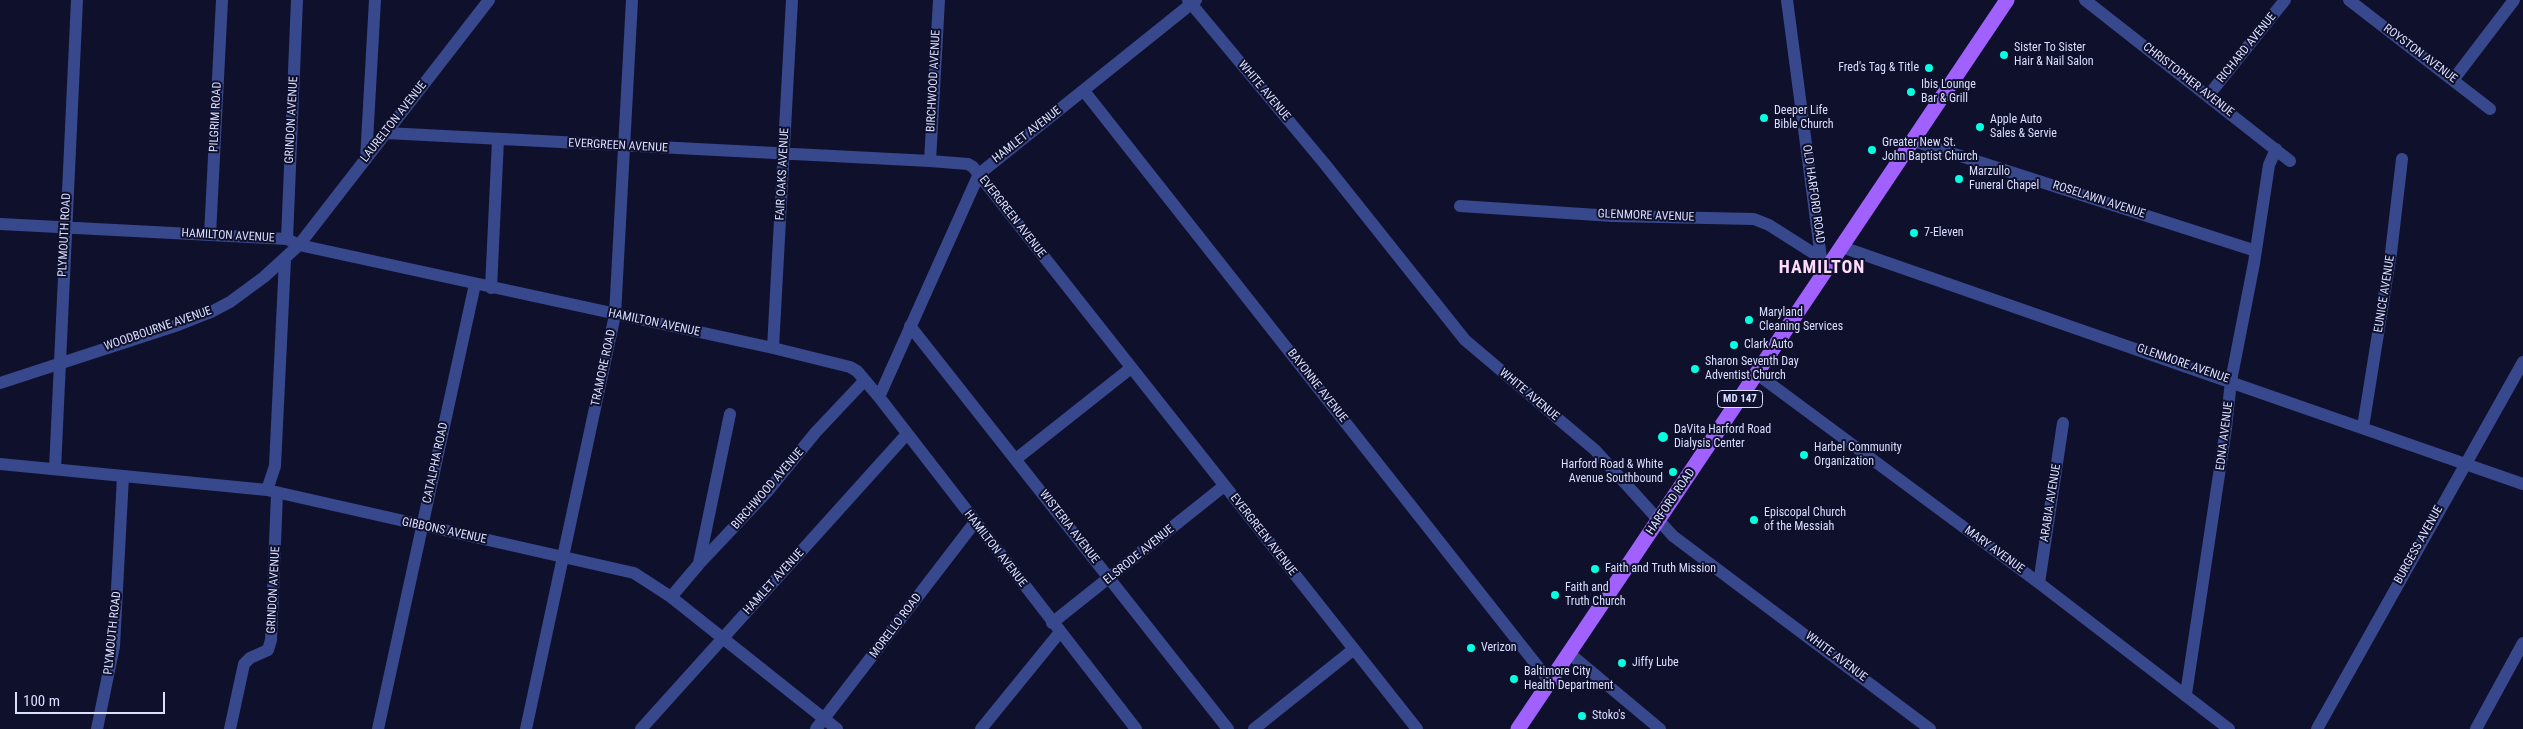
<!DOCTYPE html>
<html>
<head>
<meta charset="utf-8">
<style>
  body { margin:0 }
  #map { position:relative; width:2523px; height:729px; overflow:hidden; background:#0f112c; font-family:"Roboto Condensed",sans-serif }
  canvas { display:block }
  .scale { position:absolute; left:15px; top:692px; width:150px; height:22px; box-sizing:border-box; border:2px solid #dadeff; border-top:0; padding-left:6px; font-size:15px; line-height:18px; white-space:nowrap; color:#dadeff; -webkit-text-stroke:4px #0f112c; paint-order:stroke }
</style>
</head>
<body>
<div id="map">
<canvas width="2523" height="729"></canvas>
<div class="scale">100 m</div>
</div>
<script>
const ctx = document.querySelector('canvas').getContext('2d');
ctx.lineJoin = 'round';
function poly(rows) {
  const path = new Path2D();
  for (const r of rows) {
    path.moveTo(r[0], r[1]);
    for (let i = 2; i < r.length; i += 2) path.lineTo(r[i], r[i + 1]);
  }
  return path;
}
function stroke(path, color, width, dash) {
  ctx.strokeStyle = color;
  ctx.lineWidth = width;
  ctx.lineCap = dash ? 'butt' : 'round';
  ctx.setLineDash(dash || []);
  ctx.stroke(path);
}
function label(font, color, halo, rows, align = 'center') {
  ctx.font = font + ' "Roboto Condensed",sans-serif';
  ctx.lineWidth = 4;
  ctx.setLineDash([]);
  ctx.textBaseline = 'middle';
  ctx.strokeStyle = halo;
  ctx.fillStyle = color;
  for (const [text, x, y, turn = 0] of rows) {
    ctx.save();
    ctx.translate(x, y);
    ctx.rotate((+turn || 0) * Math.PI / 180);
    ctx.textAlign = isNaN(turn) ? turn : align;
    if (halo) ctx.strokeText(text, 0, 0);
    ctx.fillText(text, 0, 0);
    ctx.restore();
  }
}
const minor = poly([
  [1188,0,1324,163,1465,340,1595,450,1673,536,1930,729],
  [1787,0,1821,258,1824,261],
  [2085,0,2290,161],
  [2349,0,2490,109],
  [2453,80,2514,0],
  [1084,91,1550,682],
  [2208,96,2285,0],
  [386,133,930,161,968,164,973,167,1417,729],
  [1914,141,2256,251],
  [366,159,375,0],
  [930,161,939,0],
  [1460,206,1613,216,1754,219,1769,225,1821,258],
  [0,224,287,239,299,245,773,348,850,367,857,371,879,397,1136,729],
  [210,235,222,0],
  [287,239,297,0],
  [1842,247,2523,484],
  [491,288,498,140],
  [910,326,1228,729],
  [773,348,792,0],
  [1757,374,2039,583,2229,729],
  [0,383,178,325,211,312,230,302,264,277,299,245,489,0],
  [879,397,979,174,1196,0],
  [2363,427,2391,253,2402,159],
  [1016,459,1131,368],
  [0,464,267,490,634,573,671,597,837,729],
  [55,469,77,0],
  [267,490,275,466,285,260],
  [699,563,730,414],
  [2039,583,2063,423],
  [671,597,699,564,767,492,815,433,865,380],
  [1052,623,1224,486],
  [1569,653,1660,729],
  [2186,694,2226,428,2231,381,2254,263,2269,165,2276,149],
  [97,729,114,646,123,476],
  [230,729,244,664,250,658,268,650,271,640,277,494],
  [378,729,475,284],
  [526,729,615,315,632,0],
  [641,729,906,435],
  [816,729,975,522],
  [981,729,1060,632],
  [1254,729,1354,649],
  [2317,729,2523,362],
  [2476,729,2523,643]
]);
const major = poly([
  [1518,729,2007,0]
]);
const markers = [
  [2004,55,5,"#06ffe0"],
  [1929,68,5,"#06ffe0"],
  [1911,92,5,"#06ffe0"],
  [1764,118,5,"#06ffe0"],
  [1980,127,5,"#06ffe0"],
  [1872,150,5,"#06ffe0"],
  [1959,179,5,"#06ffe0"],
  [1914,233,5,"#06ffe0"],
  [1749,320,5,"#06ffe0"],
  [1734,345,5,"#06ffe0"],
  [1695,369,5,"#06ffe0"],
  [1663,437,6,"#06ffe0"],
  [1804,455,5,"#06ffe0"],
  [1673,472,5,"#06ffe0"],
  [1754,520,5,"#06ffe0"],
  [1595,569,5,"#06ffe0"],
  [1555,595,5,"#06ffe0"],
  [1471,648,5,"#06ffe0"],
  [1622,663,5,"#06ffe0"],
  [1514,679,5,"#06ffe0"],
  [1582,716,5,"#06ffe0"]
];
const shields = [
  [1740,399,45]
];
const shieldNames = [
  ["MD 147",1740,399]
];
const poiNames = [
  ["Sister To Sister",2014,48],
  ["Hair & Nail Salon",2014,62],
  ["Fred's Tag & Title",1919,68,"right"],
  ["Ibis Lounge",1921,85],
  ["Bar & Grill",1921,99],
  ["Deeper Life",1774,111],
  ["Bible Church",1774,125],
  ["Apple Auto",1990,120],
  ["Sales & Servie",1990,134],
  ["Greater New St.",1882,143],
  ["John Baptist Church",1882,157],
  ["Marzullo",1969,172],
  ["Funeral Chapel",1969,186],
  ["7-Eleven",1924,233],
  ["Maryland",1759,313],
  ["Cleaning Services",1759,327],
  ["Clark Auto",1744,345],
  ["Sharon Seventh Day",1705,362],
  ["Adventist Church",1705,376],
  ["DaVita Harford Road",1674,430],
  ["Dialysis Center",1674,444],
  ["Harbel Community",1814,448],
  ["Organization",1814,462],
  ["Harford Road & White",1663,465,"right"],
  ["Avenue Southbound",1663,479,"right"],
  ["Episcopal Church",1764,513],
  ["of the Messiah",1764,527],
  ["Faith and Truth Mission",1605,569],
  ["Faith and",1565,588],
  ["Truth Church",1565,602],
  ["Verizon",1481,648],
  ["Jiffy Lube",1632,663],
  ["Baltimore City",1524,672],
  ["Health Department",1524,686],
  ["Stoko's",1592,716]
];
const streetNames = [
  ["RICHARD AVENUE",2247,48,-51],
  ["ROYSTON AVENUE",2420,54,37],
  ["CHRISTOPHER AVENUE",2188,80,38],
  ["BIRCHWOOD AVENUE",934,81,-87],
  ["WHITE AVENUE",1264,91,50],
  ["PILGRIM ROAD",216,117,-87],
  ["GRINDON AVENUE",292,120,-87],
  ["LAURELTON AVENUE",394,122,-52],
  ["HAMLET AVENUE",1027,135,-38],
  ["EVERGREEN AVENUE",618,146,3],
  ["FAIR OAKS AVENUE",783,174,-87],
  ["OLD HARFORD ROAD",1813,194,82],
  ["ROSELAWN AVENUE",2099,200,18],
  ["GLENMORE AVENUE",1646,216,2],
  ["EVERGREEN AVENUE",1012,217,52],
  ["PLYMOUTH ROAD",65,235,-87],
  ["HAMILTON AVENUE",228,236,3],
  ["EUNICE AVENUE",2385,294,-81],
  ["HAMILTON AVENUE",654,323,12],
  ["WOODBOURNE AVENUE",158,329,-19],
  ["GLENMORE AVENUE",2183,364,19],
  ["TRAMORE ROAD",604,368,-78],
  ["BAYONNE AVENUE",1317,386,52],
  ["WHITE AVENUE",1529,395,40],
  ["EDNA AVENUE",2225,436,-83],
  ["CATALPHA ROAD",436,463,-78],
  ["BIRCHWOOD AVENUE",768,489,-49],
  ["HARFORD ROAD",1671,502,-56],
  ["ARABIA AVENUE",2051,503,-81],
  ["WISTERIA AVENUE",1069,527,52],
  ["GIBBONS AVENUE",444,531,12],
  ["EVERGREEN AVENUE",1263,535,52],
  ["BURGESS AVENUE",2419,545,-61],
  ["HAMILTON AVENUE",995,549,52],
  ["MARY AVENUE",1994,550,36],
  ["ELSRODE AVENUE",1139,555,-39],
  ["HAMLET AVENUE",774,582,-48],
  ["GRINDON AVENUE",274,590,-87],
  ["MORELLO ROAD",896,626,-53],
  ["PLYMOUTH ROAD",113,633,-84],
  ["WHITE AVENUE",1836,657,37]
];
const districtNames = [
  ["HAMILTON",1822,268]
];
stroke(minor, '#38488d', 12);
stroke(major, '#a061ff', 15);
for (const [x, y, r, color] of markers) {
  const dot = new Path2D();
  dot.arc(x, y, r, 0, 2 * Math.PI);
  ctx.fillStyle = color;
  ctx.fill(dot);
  stroke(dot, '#0f112c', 2);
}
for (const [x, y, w] of shields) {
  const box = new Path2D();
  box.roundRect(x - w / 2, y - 8.5, w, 17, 4);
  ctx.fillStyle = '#0f112c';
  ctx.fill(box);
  stroke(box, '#dadeff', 1);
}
label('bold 11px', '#dadeff', null, shieldNames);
label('12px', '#dadeff', '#0f112c', poiNames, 'left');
label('12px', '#dadeff', '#0f112c', streetNames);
ctx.letterSpacing = '1px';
label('bold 18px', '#ffdcfa', '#0f112c', districtNames);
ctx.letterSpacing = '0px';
</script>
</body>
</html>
